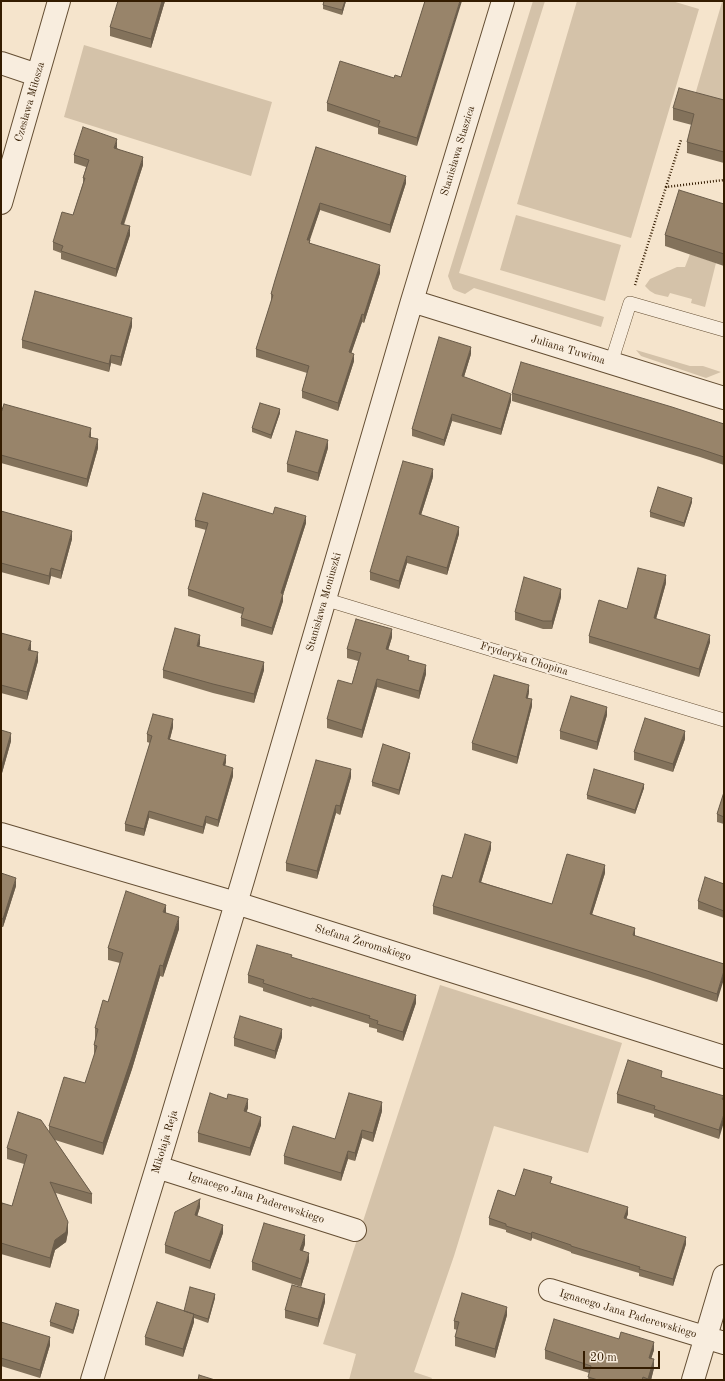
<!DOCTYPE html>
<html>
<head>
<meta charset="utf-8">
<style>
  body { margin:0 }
  #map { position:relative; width:725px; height:1381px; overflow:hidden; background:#f5e4cc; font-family:"Old Standard TT",serif }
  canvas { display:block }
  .frame { position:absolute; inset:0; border:2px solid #341c00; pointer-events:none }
  .scale { position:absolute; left:583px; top:1351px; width:77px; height:18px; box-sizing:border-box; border:2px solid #341c00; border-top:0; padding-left:5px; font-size:12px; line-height:14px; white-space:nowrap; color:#341c00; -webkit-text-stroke:3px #f8edde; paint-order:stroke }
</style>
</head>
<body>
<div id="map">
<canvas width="725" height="1381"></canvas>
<div class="frame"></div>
<div class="scale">20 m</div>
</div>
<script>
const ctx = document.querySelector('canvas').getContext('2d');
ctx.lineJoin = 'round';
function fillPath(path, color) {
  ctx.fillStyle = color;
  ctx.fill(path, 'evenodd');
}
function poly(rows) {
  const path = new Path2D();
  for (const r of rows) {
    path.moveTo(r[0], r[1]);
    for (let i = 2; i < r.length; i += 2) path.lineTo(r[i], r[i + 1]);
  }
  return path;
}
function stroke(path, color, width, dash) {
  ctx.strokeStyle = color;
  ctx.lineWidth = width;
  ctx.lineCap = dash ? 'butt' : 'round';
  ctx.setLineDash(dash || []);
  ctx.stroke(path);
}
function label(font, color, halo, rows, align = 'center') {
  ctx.font = font + ' "Old Standard TT",serif';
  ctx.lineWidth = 4;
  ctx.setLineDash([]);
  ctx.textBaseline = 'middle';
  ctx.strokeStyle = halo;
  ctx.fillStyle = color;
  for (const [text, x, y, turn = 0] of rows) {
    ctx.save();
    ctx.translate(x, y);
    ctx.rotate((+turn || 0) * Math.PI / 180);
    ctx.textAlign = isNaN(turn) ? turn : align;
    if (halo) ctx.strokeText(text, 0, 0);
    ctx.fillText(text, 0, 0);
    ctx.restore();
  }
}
const green = poly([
  [533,1,545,1,459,273,604,317,601,327,474,288,465,294,457,291,453,289,448,276],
  [577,1,672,1,699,9,631,238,517,204],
  [722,2,724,3,724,104,695,95],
  [84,45,272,102,251,176,64,117],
  [516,215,621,245,605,301,500,270],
  [690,254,716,263,705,307,691,303,692,299,670,293,668,297,655,294,650,291,645,286,650,279,677,267,685,267],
  [636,350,690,366,703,366,721,372,706,378,641,356],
  [440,985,622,1043,588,1153,494,1126,454,1256,414,1372,432,1378,431,1380,349,1380,356,1354,323,1344]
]);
const path = poly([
  [666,187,681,140],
  [635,285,666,187,724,180]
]);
const lane = poly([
  [611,363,630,303,724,330],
  [324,599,724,720]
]);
const street = poly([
  [1,63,37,75],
  [1,203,59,1],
  [412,301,724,398],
  [1,834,236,903,724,1057],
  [157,1167,355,1230],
  [550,1290,724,1343],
  [92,1380,157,1167,243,880,412,301,503,1],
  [693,1380,724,1276]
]);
const wall = poly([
  [165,1,151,48,110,36,110,27],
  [324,1,346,1,342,15,323,9,323,5],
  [425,1,417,146,378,134,378,128,327,111,327,103,394,78,401,77],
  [724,100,724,163,687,153,687,142,692,125,673,120,673,108],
  [117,147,117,148,143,165,124,225,130,235,116,277,61,259,61,253,53,250,53,242,73,215,83,183,83,178,86,167,74,163,74,155],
  [316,147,406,183,390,233,320,210,310,240,310,243,380,273,364,323,362,322,351,353,354,361,338,411,302,398,302,391,307,373,256,357,256,349,271,302,271,294],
  [724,204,724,266,665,246,665,235],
  [132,326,121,366,111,363,109,372,22,348,22,340],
  [471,354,464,377,511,401,501,435,452,421,444,446,412,436,412,429],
  [512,393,724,424,724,465,700,457,512,401],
  [1,413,91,437,98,448,87,487,1,463],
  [280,413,271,439,252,432,252,428],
  [328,448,318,481,287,472,287,464],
  [433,477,421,515,459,534,447,575,407,563,399,589,370,580,370,572],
  [692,502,684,527,650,517,650,512],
  [1,511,72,539,61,579,51,576,49,585,1,572],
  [273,514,306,523,283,595,283,601,272,635,241,626,241,618,242,614,188,596,188,589,206,530,195,527,195,520],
  [666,583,656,619,710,642,699,677,589,643,589,636],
  [561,597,552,629,543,629,515,620,515,612],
  [1,633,31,650,30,650,38,661,27,700,1,693],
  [392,637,388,650,409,660,426,674,419,699,377,687,362,738,327,728,327,719,352,684,358,661,347,658,347,649],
  [200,644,199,646,264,670,254,703,213,693,163,678,163,670],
  [529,692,528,698,532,706,517,764,472,750,472,743],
  [607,715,597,750,560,739,560,731],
  [173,727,170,739,226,762,225,766,233,776,218,827,206,823,203,834,149,818,144,836,125,831,125,824,150,743,147,742,147,734],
  [1,730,11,741,2,773,1,773],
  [685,739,673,772,634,760,634,752],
  [410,757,399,795,372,786,372,782],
  [351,777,340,815,336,813,317,879,286,871,286,863],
  [644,788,635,814,587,799,587,795],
  [724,792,724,824,717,822,717,814],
  [491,849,481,882,552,904,605,873,592,914,635,936,724,964,717,1002,647,979,433,914,433,906,452,878],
  [1,873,16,886,3,927,1,927],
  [724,884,724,918,698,909,698,901],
  [166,913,179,929,163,977,160,976,132,1069,103,1155,55,1140,92,1194,92,1204,56,1193,68,1232,66,1242,55,1250,50,1268,1,1254,1,1208,12,1206,24,1164,7,1159,7,1148,49,1132,49,1126,85,1083,94,1057,94,1045,95,1040,95,1028,108,1002,120,963,108,960,108,948],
  [292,958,416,1003,403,1041,377,1032,377,1029,369,1027,369,1024,312,1006,311,1007,263,991,263,988,248,983,248,975],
  [282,1037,275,1059,234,1046,234,1038],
  [662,1077,724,1100,719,1139,654,1117,654,1114,617,1103,617,1094],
  [227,1099,248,1108,246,1112,261,1125,250,1156,198,1142,198,1133],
  [382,1111,373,1142,362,1138,355,1161,348,1159,341,1181,284,1164,284,1156,335,1139],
  [552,1184,628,1214,626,1219,686,1244,673,1286,639,1276,639,1273,571,1253,571,1252,532,1238,531,1241,506,1232,506,1230,489,1225,489,1218,515,1196],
  [200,1207,197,1216,223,1233,210,1269,165,1253,165,1245],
  [305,1244,303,1251,309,1261,301,1287,252,1270,252,1262],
  [215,1298,208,1323,194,1318,194,1322,183,1357,145,1345,145,1337,184,1311],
  [325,1302,318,1327,285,1318,285,1310],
  [79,1314,73,1334,50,1326,50,1322],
  [507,1315,495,1358,455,1346,455,1337,457,1330,454,1329,454,1321],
  [1,1322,50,1345,40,1378,1,1366],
  [545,1350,654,1350,651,1358,654,1368,651,1380,588,1380,589,1373,545,1359]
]);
const shadedWall = poly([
  [162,1,165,1,151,48,151,39],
  [345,1,346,1,342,15,342,10],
  [460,1,462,1,417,146,417,138],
  [117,139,117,147,114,156,114,148],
  [143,157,143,165,121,232,121,224],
  [406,176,406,183,390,233,390,225],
  [320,203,320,210,307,247,307,240],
  [130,226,130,235,116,277,116,269],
  [380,265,380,273,364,323,364,315],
  [362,314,362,322,349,360,349,352],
  [132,318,132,326,121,366,121,357],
  [471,347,471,354,462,383,462,376],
  [354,354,354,361,338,411,338,403],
  [111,355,111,363,109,372,109,364],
  [511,394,511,401,501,435,501,429],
  [280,409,280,413,271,439,271,435],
  [452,414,452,421,444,446,444,440],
  [91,428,91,437,89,445,89,437],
  [98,439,98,448,87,487,87,479],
  [328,440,328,448,318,481,318,473],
  [433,469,433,477,419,521,419,514],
  [692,498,692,502,684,527,684,523],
  [306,516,306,523,283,595,283,601,272,635,272,628,281,593],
  [459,527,459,534,447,575,447,568],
  [72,531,72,539,61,579,61,571],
  [407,556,407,563,399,589,399,581],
  [51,568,51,576,49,585,49,576],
  [666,575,666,583,654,626,654,618],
  [561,589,561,597,552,629,552,621],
  [392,629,392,637,386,657,386,649],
  [200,635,200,644,197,654,197,646],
  [710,635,710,642,699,677,699,669],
  [31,641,31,650,28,658,28,650],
  [38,652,38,661,27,700,27,692],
  [264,662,264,670,254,703,254,694],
  [426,665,426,674,419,699,419,691],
  [377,679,377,687,362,738,362,730],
  [529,685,529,692,526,704,526,698],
  [532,699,532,706,517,764,517,757],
  [607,707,607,715,597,750,597,742],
  [173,719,173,727,168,746,168,739],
  [685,731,685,739,673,772,673,764],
  [11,733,11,741,2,773,2,765],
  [410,753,410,757,399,795,399,790],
  [226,755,226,762,223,773,223,765],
  [233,768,233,776,218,827,218,820],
  [351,769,351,777,340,815,340,806],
  [644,784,644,788,635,814,635,810],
  [336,805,336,813,317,879,317,871],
  [149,811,149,818,144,836,144,829],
  [206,816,206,823,203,834,203,827],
  [491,842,491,849,479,889,479,882],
  [605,865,605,873,590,921,590,914],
  [16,878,16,886,3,927,3,919],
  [166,905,166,916,163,912],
  [179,917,179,929,163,977,163,966],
  [635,928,635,935,633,943,633,935],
  [160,965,160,976,132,1069,103,1155,103,1143],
  [724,971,724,979,717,1002,717,994],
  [416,995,416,1003,403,1041,403,1032],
  [282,1029,282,1037,275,1059,275,1051],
  [248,1099,248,1108,244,1120,244,1111],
  [382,1102,382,1111,373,1142,373,1133],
  [724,1114,724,1122,719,1139,719,1130],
  [261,1117,261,1125,250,1156,250,1148],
  [362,1130,362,1138,355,1161,355,1153],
  [348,1151,348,1159,341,1181,341,1173],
  [200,1199,200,1207,195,1223,195,1215],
  [628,1207,628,1214,624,1225,624,1218],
  [68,1222,68,1232,66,1242,55,1250,50,1268,50,1258,55,1240],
  [223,1225,223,1233,210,1269,210,1261],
  [532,1232,532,1238,531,1241,531,1234],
  [305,1235,305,1244,300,1259,300,1250],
  [686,1237,686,1244,673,1286,673,1279],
  [309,1253,309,1261,301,1287,301,1279],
  [215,1294,215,1298,208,1323,208,1319],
  [325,1294,325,1302,318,1327,318,1319],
  [507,1307,507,1315,495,1358,495,1349],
  [79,1310,79,1314,73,1334,73,1330],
  [194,1314,194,1322,183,1357,183,1349],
  [50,1337,50,1345,40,1378,40,1370],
  [654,1342,654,1350,649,1366,649,1358],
  [654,1359,654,1368,651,1380,648,1380]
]);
const building = poly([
  [118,1,162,1,151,39,110,27,118,1],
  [324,1,345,1,342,10,323,5,324,1],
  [425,1,460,1,417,138,378,126,380,121,327,103,340,61,394,78,395,75,401,77,425,1],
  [679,88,724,100,724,152,687,142,694,114,673,108,679,88],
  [83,127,117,139,114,148,143,157,121,224,130,226,116,269,61,251,63,246,53,242,62,212,73,215,85,178,83,178,89,160,74,155,83,127],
  [316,147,406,176,390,225,320,203,307,240,310,240,309,243,380,265,364,315,362,314,349,352,354,354,338,403,302,391,309,366,256,349,273,295,271,294,275,280,316,147],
  [679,190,724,204,724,254,665,235,679,190],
  [35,291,132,318,121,357,111,355,109,364,22,340,35,291],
  [439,337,471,347,462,376,511,394,501,429,452,414,444,440,412,429,439,337],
  [521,362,672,407,724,424,724,457,700,449,512,393,521,362],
  [260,403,280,409,271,435,252,428,260,403],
  [4,404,91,428,89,437,98,439,87,479,1,455,1,413,4,404],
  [296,431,328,440,318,473,287,464,296,431],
  [403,461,433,469,419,514,459,527,447,568,407,556,399,581,370,572,403,461],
  [658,487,692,498,684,523,650,512,658,487],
  [203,493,273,514,275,507,306,516,281,593,283,594,272,628,241,618,244,608,188,589,208,523,195,520,203,493],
  [1,511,72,531,61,571,51,568,49,576,1,563,1,511],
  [638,568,666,575,654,618,710,635,699,669,589,636,599,600,627,609,638,568],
  [524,577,561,589,552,621,543,621,515,612,524,577],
  [356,619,392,629,386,649,409,656,408,660,426,665,419,691,377,679,362,730,327,719,338,680,352,684,361,653,347,649,356,619],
  [175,628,200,635,197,646,264,662,254,694,213,684,163,670,175,628],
  [1,633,31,641,28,650,38,652,27,692,1,685,1,633],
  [494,675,529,685,526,698,532,699,517,757,472,743,494,675],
  [571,696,607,707,597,742,560,731,571,696],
  [153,714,173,719,168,739,226,755,223,765,233,768,218,820,206,816,203,827,149,811,144,829,125,824,152,736,147,734,153,714],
  [645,718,685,731,673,764,634,752,645,718],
  [1,730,11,733,2,765,1,765,1,730],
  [383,744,410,753,399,790,372,782,383,744],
  [316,760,351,769,340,806,336,805,317,871,286,863,316,760],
  [594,769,644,784,635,810,587,795,594,769],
  [724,792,724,817,717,814,724,792],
  [465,834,491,842,479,882,552,904,567,854,605,865,590,914,635,928,633,935,724,964,724,971,717,994,647,971,433,906,442,875,452,878,465,834],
  [1,873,16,878,3,919,1,918,1,873],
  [705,877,724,884,724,911,698,901,705,877],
  [126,891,166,905,163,912,179,917,163,966,160,965,132,1057,103,1143,49,1126,64,1077,85,1083,97,1046,94,1045,98,1029,95,1028,103,1000,108,1002,123,953,108,948,126,891],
  [257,945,292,955,291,957,416,995,403,1032,377,1024,378,1021,369,1018,370,1016,312,998,311,999,263,983,264,980,248,975,257,945],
  [240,1016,282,1029,275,1051,234,1038,240,1016],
  [628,1060,662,1071,661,1077,724,1096,722,1099,724,1100,724,1114,719,1130,654,1109,655,1106,617,1094,628,1060],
  [210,1093,227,1099,228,1094,248,1099,244,1111,261,1117,250,1148,198,1133,210,1093],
  [349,1093,382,1102,373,1133,362,1130,355,1153,348,1151,341,1173,284,1156,293,1126,335,1139,349,1093],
  [18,1112,41,1120,92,1194,50,1182,68,1222,66,1232,55,1240,50,1258,1,1243,1,1208,2,1203,12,1206,27,1155,7,1148,18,1112],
  [524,1169,552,1177,550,1183,628,1207,624,1218,686,1237,673,1279,639,1269,640,1267,571,1246,571,1245,532,1232,531,1234,506,1226,506,1224,489,1218,498,1190,515,1196,524,1169],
  [200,1199,195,1215,223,1225,210,1261,165,1245,175,1212,200,1199],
  [264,1223,305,1235,300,1250,309,1253,301,1279,252,1262,264,1223],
  [292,1285,325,1294,318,1319,285,1310,292,1285],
  [190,1287,215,1294,208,1319,184,1311,190,1287],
  [462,1293,507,1307,495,1349,455,1337,459,1322,454,1321,462,1293],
  [157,1302,194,1314,183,1349,145,1337,157,1302],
  [56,1303,79,1310,73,1330,50,1322,56,1303],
  [554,1319,619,1339,621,1332,654,1342,649,1358,654,1359,648,1379,643,1377,642,1380,598,1380,588,1377,591,1366,545,1350,554,1319],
  [1,1322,50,1337,40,1370,1,1358,1,1322],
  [199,1375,215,1380,198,1380,199,1375]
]);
const streetNames = [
  ["Czesława Miłosza",30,102,-74],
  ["Stanisława Staszica",458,151,-73],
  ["Juliana Tuwima",568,350,17],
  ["Stanisława Moniuszki",324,602,-74],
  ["Fryderyka Chopina",524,659,17],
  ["Stefana Żeromskiego",363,943,17],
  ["Mikołaja Reja",165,1142,-73],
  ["Ignacego Jana Paderewskiego",256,1198,18],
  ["Ignacego Jana Paderewskiego",628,1314,17]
];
fillPath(green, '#d4c2a9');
stroke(lane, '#644e33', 14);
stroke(street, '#644e33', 24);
stroke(path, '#341c00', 2.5, [1, 2]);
stroke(lane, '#f8edde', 13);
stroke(street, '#f8edde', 22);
fillPath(wall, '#83725b');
fillPath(shadedWall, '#6a5c4a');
fillPath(building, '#98846a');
stroke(building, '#6a5c4a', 1);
label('11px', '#341c00', '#f8edde', streetNames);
</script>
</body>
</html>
